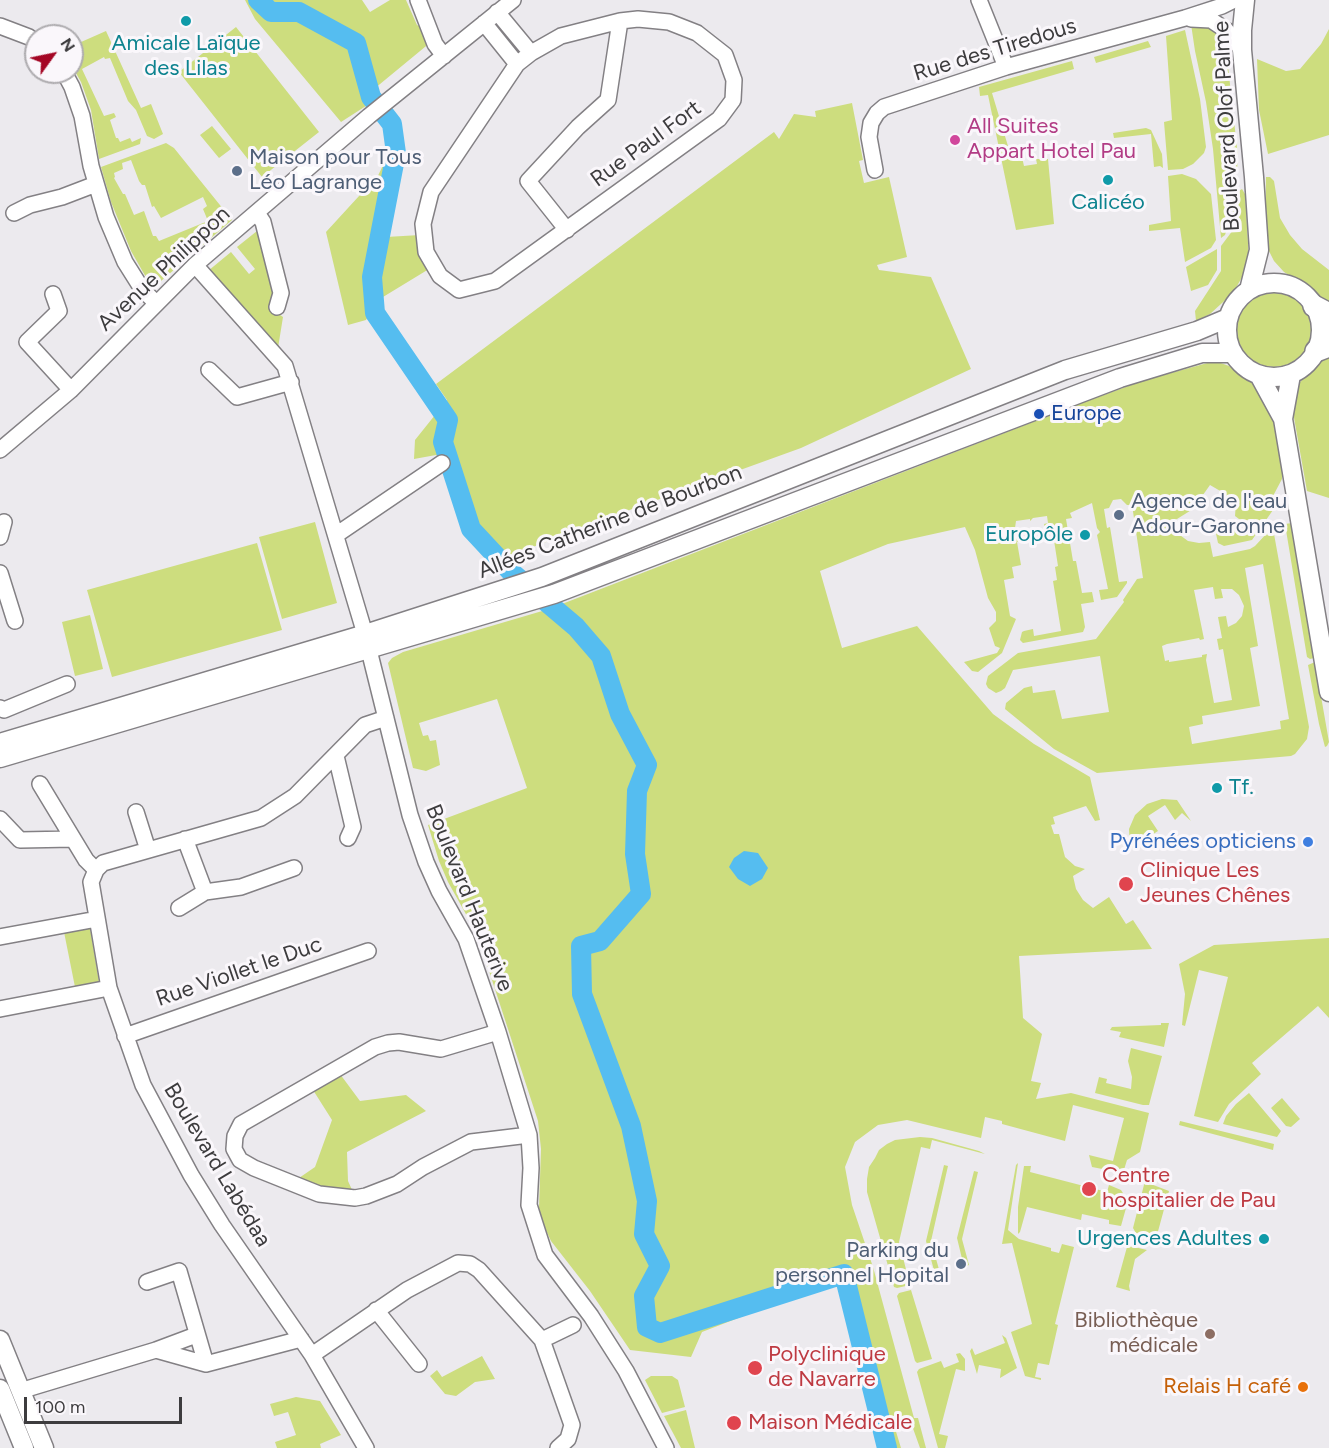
<!DOCTYPE html>
<html>
<head>
<meta charset="utf-8">
<style>
  body { margin:0 }
  #map { position:relative; width:1329px; height:1448px; overflow:hidden; background:#eceaee; font-family:Figtree,sans-serif }
  canvas { display:block }
  .north { position:absolute; left:24px; top:24px; width:60px; height:60px; box-sizing:border-box; background:#faf7fb; border:2px solid #aeacaf; border-radius:50%; rotate:57deg; font-size:16px; font-weight:700; line-height:24px; text-align:center; color:#3d3c3e }
  .north::after { content:''; display:block; margin:auto; width:21px; height:27px; background:#a40725; clip-path:polygon(50% 0,100% 100%,50% 72%,0 100%) }
  .scale { position:absolute; left:24px; top:1397px; width:158px; height:27px; box-sizing:border-box; border:3px solid #3d3c3e; border-top:0; padding-left:8px; font-size:18px; line-height:21px; white-space:nowrap; color:#3d3c3e; -webkit-text-stroke:4px #faf7fb; paint-order:stroke }
</style>
</head>
<body>
<div id="map">
<canvas width="1329" height="1448"></canvas>
<div class="north">N</div>
<div class="scale">100 m</div>
</div>
<script>
const ctx = document.querySelector('canvas').getContext('2d');
ctx.lineJoin = 'round';
function fillPath(path, color) {
  ctx.fillStyle = color;
  ctx.fill(path, 'evenodd');
}
function poly(rows) {
  const path = new Path2D();
  for (const r of rows) {
    if (r.length === 3) {
      path.moveTo(r[0] + r[2], r[1]);
      path.arc(r[0], r[1], r[2], 0, 2 * Math.PI);
      continue;
    }
    path.moveTo(r[0], r[1]);
    for (let i = 2; i < r.length; i += 2) path.lineTo(r[i], r[i + 1]);
  }
  return path;
}
function stroke(path, color, width, dash) {
  ctx.strokeStyle = color;
  ctx.lineWidth = width;
  ctx.lineCap = dash ? 'butt' : 'round';
  ctx.setLineDash(dash || []);
  ctx.stroke(path);
}
function label(font, color, halo, rows, align = 'center') {
  ctx.font = font + ' Figtree,sans-serif';
  ctx.lineWidth = 6;
  ctx.setLineDash([]);
  ctx.textBaseline = 'middle';
  ctx.strokeStyle = halo;
  ctx.fillStyle = color;
  for (const [text, x, y, turn = 0] of rows) {
    ctx.save();
    ctx.translate(x, y);
    ctx.rotate((+turn || 0) * Math.PI / 180);
    ctx.textAlign = isNaN(turn) ? turn : align;
    if (halo) ctx.strokeText(text, 0, 0);
    ctx.fillText(text, 0, 0);
    ctx.restore();
  }
}
const green = poly([
  [245,0,251,0,263,14,292,19,319,29,339,38,351,47,357,61,364,97,369,104,341,122,255,19],
  [265,0,362,0,370,12,390,0,406,0,417,25,425,29,431,42,374,89,365,50,357,37,338,24,305,8],
  [1210,23,1227,42,1228,66,1238,157,1237,169,1228,185,1229,223,1225,235,1221,238,1213,149,1206,102,1195,51,1191,24],
  [236,27,319,132,262,177,179,72],
  [1329,29,1329,135,1268,154,1259,110,1257,59,1286,71,1300,69,1321,44],
  [1185,30,1200,99,1206,147,1204,153,1193,164,1183,169,1168,170,1164,122,1172,120,1166,36],
  [106,31,141,108,151,104,163,134,154,139,147,136,136,110,128,101,110,58,105,59,104,57,82,69,104,116,114,113,116,117,110,120,116,138,118,138,120,142,130,138,132,142,141,138,140,144,99,159,91,110,81,82,72,66,72,46],
  [1148,41,1151,47,1096,63,1094,57],
  [1072,61,1074,69,992,93,1011,156,1021,153,1024,166,1037,164,1036,159,1048,159,1054,224,1016,230,988,95,980,96,979,87],
  [852,103,863,160,859,161,864,183,889,177,907,257,877,265,879,270,931,277,971,369,801,448,624,512,491,563,457,470,436,455,414,459,415,440,447,400,436,384,774,132,779,139,794,114,816,117,815,111],
  [212,126,231,149,219,158,200,135],
  [1146,128,1151,130,1162,154,1163,168,1160,166,1154,167,1151,134,1114,138,1113,133],
  [166,143,174,148,232,220,154,287,151,286,131,251,111,202,101,167],
  [131,160,139,181,142,185,145,185,152,207,154,206,161,218,203,197,207,206,203,209,208,221,159,241,156,236,153,236,144,211,134,215,125,194,123,194,114,178,115,177,114,173,123,169,122,163],
  [387,157,371,257,365,282,370,313,366,320,348,325,326,232,370,184,373,186],
  [1182,174,1196,179,1211,194,1216,240,1211,248,1185,262,1180,228,1149,231,1149,225,1171,221,1168,176],
  [1266,177,1270,177,1274,181,1280,218,1290,235,1302,249,1329,270,1329,306,1307,286,1284,272,1274,261,1269,251,1265,240],
  [1242,189,1245,194,1249,259,1245,272,1233,293,1210,314,1196,321,1195,311,1221,271,1221,246,1233,230,1233,197,1234,194],
  [262,227,276,285,270,308,283,317,278,348,208,271,231,252,249,274,255,269,237,247],
  [420,235,429,269,383,297,381,303,377,283,386,237],
  [1217,249,1217,270,1208,285,1191,291,1186,267],
  [1274,330,37],
  [1329,354,1329,498,1307,491,1293,412,1295,391,1299,383],
  [1211,362,1218,362,1229,366,1252,383,1262,393,1275,422,1282,461,1282,479,1273,496,1273,510,1252,540,1224,546,1218,543,1215,529,1222,528,1230,522,1242,531,1247,525,1235,516,1236,502,1224,504,1222,492,1210,485,1193,509,1169,524,1173,530,1188,541,1199,543,1210,542,1213,557,1250,549,1255,546,1268,532,1274,534,1309,727,1307,739,1295,754,1291,756,1097,773,1054,749,1005,709,1006,703,1024,688,1032,686,1033,693,1055,690,1062,719,1109,712,1100,656,1013,670,1005,688,1001,691,996,693,988,688,986,684,988,676,1018,653,1096,639,1124,602,1123,600,1137,579,1143,578,1132,505,1127,505,1121,499,1113,500,1109,508,1104,509,1107,528,1110,527,1119,582,1127,581,1127,583,1117,597,1101,600,1099,590,1108,589,1097,535,1100,532,1097,528,1092,503,1070,513,1072,518,1066,519,1073,561,1076,561,1082,593,1092,592,1094,602,1081,604,1085,627,1083,632,1023,643,1020,640,1022,632,1024,631,1033,629,1034,636,1061,631,1053,581,1057,580,1055,567,1058,566,1053,534,1047,535,1044,524,1048,523,1047,516,1033,518,1030,521,1030,519,1016,521,1015,528,1012,530,1014,534,1018,533,1019,541,1017,542,1021,565,1012,567,1014,578,1004,580,1010,616,1016,619,1002,653,978,672,972,671,964,662,997,653,1000,648,995,646,989,628,996,621,996,612,988,598,975,550,965,527,888,544,820,571,842,648,917,626,993,714,1034,744,1090,777,1100,820,1095,821,1086,806,1053,817,1055,824,1051,825,1054,834,1059,834,1065,857,1075,866,1085,869,1073,876,1076,889,1083,900,1093,908,1109,897,1126,924,1133,920,1152,949,1019,956,1023,1018,1042,1034,1031,1081,1041,1083,1036,1099,1071,1093,1149,1113,1140,1152,1127,1160,1123,1173,1092,1167,1089,1155,1113,1161,1124,1118,1073,1105,1065,1141,1002,1124,1002,1121,985,1117,981,1138,907,1120,878,1125,855,1142,845,1167,852,1205,873,1267,914,1418,918,1418,926,1448,920,1448,910,1420,894,1425,901,1448,892,1448,889,1425,842,1278,702,1332,691,1357,630,1350,590,1291,551,1241,544,1226,539,1208,541,1149,538,1121,477,934,448,882,439,861,428,825,527,788,497,699,419,723,423,736,428,735,430,741,436,740,440,765,426,771,413,768,388,663,392,658,403,652,549,609,1082,403,1142,381],
  [1263,564,1289,719,1280,721,1281,729,1192,744,1189,727,1203,724,1202,716,1260,706,1250,648,1258,646,1245,568],
  [1213,587,1215,599,1223,598,1221,589,1232,589,1239,595,1244,606,1242,616,1236,623,1228,627,1226,616,1218,617,1222,638,1217,639,1219,650,1223,649,1232,700,1214,703,1206,660,1207,654,1202,655,1202,657,1169,662,1169,660,1165,661,1162,646,1167,644,1199,638,1200,640,1204,639,1194,590],
  [315,522,337,603,282,619,259,537],
  [1292,523,1314,658,1310,659,1307,657,1285,524],
  [257,543,282,630,112,677,87,590],
  [90,615,103,669,75,676,62,622],
  [1315,662,1329,742,1327,746,1325,747,1319,724,1308,665],
  [1162,799,1177,800,1191,821,1182,813,1175,820,1165,805,1148,816,1158,831,1130,849,1129,829,1135,815,1147,804],
  [89,922,99,982,75,987,63,927],
  [1329,938,1329,1018,1318,1006,1252,1063,1261,1074,1229,1104,1218,1122,1194,1116,1228,977,1199,970,1185,1026,1182,1025,1185,994,1179,964,1214,945],
  [1161,1023,1169,1023,1164,1047,1119,1037,1121,1032,1110,1030,1112,1027,1161,1025],
  [1131,1048,1162,1056,1149,1105,1143,1105,1095,1093,1099,1077,1107,1079,1106,1083,1131,1089,1132,1077,1128,1061],
  [340,1074,360,1101,406,1095,426,1111,347,1152,348,1181,353,1192,321,1190,299,1178,315,1167,332,1120,313,1090],
  [1249,1093,1281,1131,1277,1137,1223,1124,1226,1116,1236,1104],
  [1282,1098,1300,1119,1291,1127,1286,1126,1271,1108],
  [1180,1121,1274,1144,1273,1150,1179,1125],
  [920,1137,932,1138,979,1151,985,1154,932,1140,930,1149,921,1147,899,1242,910,1285,897,1288,894,1287,867,1192,867,1179,869,1167,875,1158,879,1150,887,1144,895,1140],
  [1018,1163,1008,1230,1019,1239,1051,1248,1051,1251,1059,1253,1062,1244,1074,1247,1055,1324,1058,1325,1049,1365,1038,1363,1035,1377,1041,1378,1041,1380,1025,1376,1011,1332,1032,1324,1012,1243,1002,1244,1016,1165],
  [944,1165,948,1166,931,1241,940,1273,935,1274,926,1241],
  [1024,1166,1031,1166,1030,1172,1107,1192,1109,1185,1121,1190,1128,1201,1121,1226,1109,1224,1109,1220,1082,1214,1081,1220,1027,1207,1020,1232,1018,1234,1018,1207],
  [974,1171,978,1172,962,1239,969,1265,964,1267,957,1238],
  [1146,1177,1148,1183,1169,1191,1157,1235,1155,1238,1137,1235,1133,1228],
  [1130,1246,1147,1250,1135,1259,1129,1286,1130,1291,1116,1287,1127,1247],
  [911,1290,932,1359,917,1363,915,1361,897,1296,899,1293],
  [1002,1335,1006,1338,1017,1368,1000,1378,1001,1369,979,1365,977,1374,970,1351,972,1348,975,1355,1005,1343],
  [960,1353,965,1359,965,1371,956,1369,939,1434,948,1436,945,1448,938,1448,917,1372,919,1369,941,1361,944,1368,959,1362,956,1354],
  [482,1356,495,1379,475,1382,456,1396,445,1394,430,1376,437,1370,442,1377],
  [651,1376,672,1376,678,1380,685,1407,662,1413,645,1380],
  [296,1397,320,1401,341,1435,320,1444,321,1448,277,1448,275,1442,296,1435,288,1412,274,1416,270,1404],
  [686,1410,695,1448,681,1448,664,1416]
]);
const water = poly([
  [744,851,758,853,768,868,762,879,750,886,738,879,729,867,734,858]
]);
const river = poly([
  [258,0,271,12,299,12,356,43,371,97,392,124,396,153,372,277,375,313,448,420,443,442,471,529,511,572,576,627,601,656,620,714,647,765,637,791,635,854,641,894,600,941,581,946,582,994,631,1126,647,1201,644,1234,660,1266,644,1296,647,1327,660,1333,844,1274,887,1448]
]);
const minor = poly([
  [418,0,435,44,444,56],
  [979,0,1006,67],
  [497,12,531,53],
  [638,19,669,22,697,33,725,55,734,80,733,100,719,119,495,281,459,290,440,276,426,252,423,224,431,192,517,64,531,53,561,36,620,21,638,19],
  [1191,19,1211,20,1226,30,1242,50],
  [484,23,517,64],
  [0,26,29,37,36,42],
  [64,72,72,87,82,116,91,166,106,217,125,262,142,289,156,303],
  [875,170,869,137,871,123,877,113,884,107,1006,67,1185,18,1222,6,1234,0],
  [14,213,30,205,62,197,96,184],
  [257,213,263,222,281,293,277,307],
  [567,230,528,181,578,127,608,100,620,21],
  [195,265,285,366,365,634,410,815,426,862,439,891,466,939,498,1032,529,1135,531,1168,529,1205,545,1255,591,1316,626,1371,666,1448],
  [53,294,59,311,27,342,71,390],
  [209,370,237,397,291,382],
  [0,450,71,390,195,265,369,116,513,0],
  [336,535,442,463],
  [0,537,4,522],
  [0,573,15,621],
  [0,708,4,710,67,684],
  [336,756,353,827,348,838],
  [40,784,86,860,96,870,91,882,109,988],
  [136,812,148,850],
  [0,819,20,840,73,839],
  [185,839,205,892],
  [96,870,103,863,261,818,295,796,365,725,386,718],
  [179,908,205,892,241,887,294,868],
  [0,937,97,919],
  [0,1009,109,988,143,1085,191,1175,222,1225,312,1355,366,1448],
  [498,1032,441,1049,399,1042,388,1043,375,1047,241,1124,235,1136,234,1149,240,1160,254,1168,319,1194,355,1198,366,1196,397,1184,423,1167,471,1142,529,1135],
  [125,1036,368,951],
  [147,1282,179,1271,206,1364],
  [376,1310,419,1364],
  [542,1340,573,1325],
  [156,1350,206,1364,301,1339],
  [312,1355,407,1290,458,1263,470,1264,479,1270,542,1340,572,1425,568,1439,558,1448],
  [20,1391,156,1350,196,1335]
]);
const major = poly([
  [1245,0,1242,30,1242,50,1254,177,1259,250,1249,290],
  [1274,330,47],
  [1259,375,1283,419],
  [1291,375,1283,419,1329,692],
  [0,743,365,634,542,577,1065,370,1197,331,1228,318],
  [0,758,554,594,1120,378,1202,353,1233,353],
  [0,1340,44,1448],
  [0,1389,24,1448]
]);
const highway = poly([
  [1314,306,1329,314],
  [1316,351,1329,346]
]);
const markers = [
  [186,21,6,"#0f9aa8"],
  [955,140,6,"#d1479c"],
  [237,171,6,"#5c6f8a"],
  [1108,180,6,"#0f9aa8"],
  [1039,414,6,"#1a4fb4"],
  [1119,515,6,"#5c6f8a"],
  [1085,535,6,"#0f9aa8"],
  [1217,788,6,"#0f9aa8"],
  [1308,842,6,"#3f7fe0"],
  [1126,884,8,"#e0444e"],
  [1089,1189,8,"#e0444e"],
  [1264,1239,6,"#0f9aa8"],
  [961,1264,6,"#5c6f8a"],
  [1210,1334,6,"#8d6e63"],
  [755,1368,8,"#e0444e"],
  [1303,1387,6,"#e8710a"],
  [734,1423,8,"#e0444e"]
];
const cultureNames = [
  ["Amicale Laïque",186,44],
  ["des Lilas",186,69],
  ["Calicéo",1108,203],
  ["Europôle",1073,535,"right"],
  ["Tf.",1229,788,"left"],
  ["Urgences Adultes",1252,1239,"right"]
];
const streetNames = [
  ["Rue des Tiredous",995,50,-17],
  ["Boulevard Olof Palme",1227,126,-93],
  ["Rue Paul Fort",646,144,-36],
  ["Avenue Philippon",164,269,-43],
  ["Allées Catherine de Bourbon",610,522,-21],
  ["Boulevard Hauterive",469,898,68],
  ["Rue Viollet le Duc",239,972,-19],
  ["Boulevard Labédaa",217,1165,59]
];
const hotelNames = [
  ["All Suites",967,127],
  ["Appart Hotel Pau",967,152]
];
const serviceNames = [
  ["Maison pour Tous",249,158],
  ["Léo Lagrange",249,183],
  ["Agence de l'eau",1131,502],
  ["Adour-Garonne",1131,527],
  ["Parking du",949,1251,"right"],
  ["personnel Hopital",949,1276,"right"]
];
const transitNames = [
  ["Europe",1051,414]
];
const shopNames = [
  ["Pyrénées opticiens",1296,842]
];
const healthNames = [
  ["Clinique Les",1140,871],
  ["Jeunes Chênes",1140,896],
  ["Centre",1102,1176],
  ["hospitalier de Pau",1102,1201],
  ["Polyclinique",768,1355],
  ["de Navarre",768,1380],
  ["Maison Médicale",748,1423]
];
const educationNames = [
  ["Bibliothèque",1198,1321],
  ["médicale",1198,1346]
];
const foodNames = [
  ["Relais H café",1291,1387]
];
fillPath(green, '#cddd7e');
fillPath(water, '#55bdf0');
stroke(river, '#55bdf0', 20);
stroke(minor, '#838084', 18);
stroke(major, '#838084', 21);
stroke(highway, '#838084', 24);
stroke(minor, '#fff', 15);
stroke(major, '#fff', 18);
stroke(highway, '#fff', 21);
for (const [x, y, r, color] of markers) {
  const dot = new Path2D();
  dot.arc(x, y, r, 0, 2 * Math.PI);
  ctx.fillStyle = color;
  ctx.fill(dot);
  stroke(dot, '#faf7fb', 2);
}
label('22px', '#0d838f', '#faf7fb', cultureNames);
label('22px', '#3d3c3e', '#faf7fb', streetNames);
label('22px', '#b23c85', '#faf7fb', hotelNames, 'left');
label('22px', '#4e5e75', '#faf7fb', serviceNames, 'left');
label('22px', '#164399', '#faf7fb', transitNames, 'left');
label('22px', '#366cbe', '#faf7fb', shopNames, 'right');
label('22px', '#be3a42', '#faf7fb', healthNames, 'left');
label('22px', '#785e54', '#faf7fb', educationNames, 'right');
label('22px', '#c56008', '#faf7fb', foodNames, 'right');
</script>
</body>
</html>
